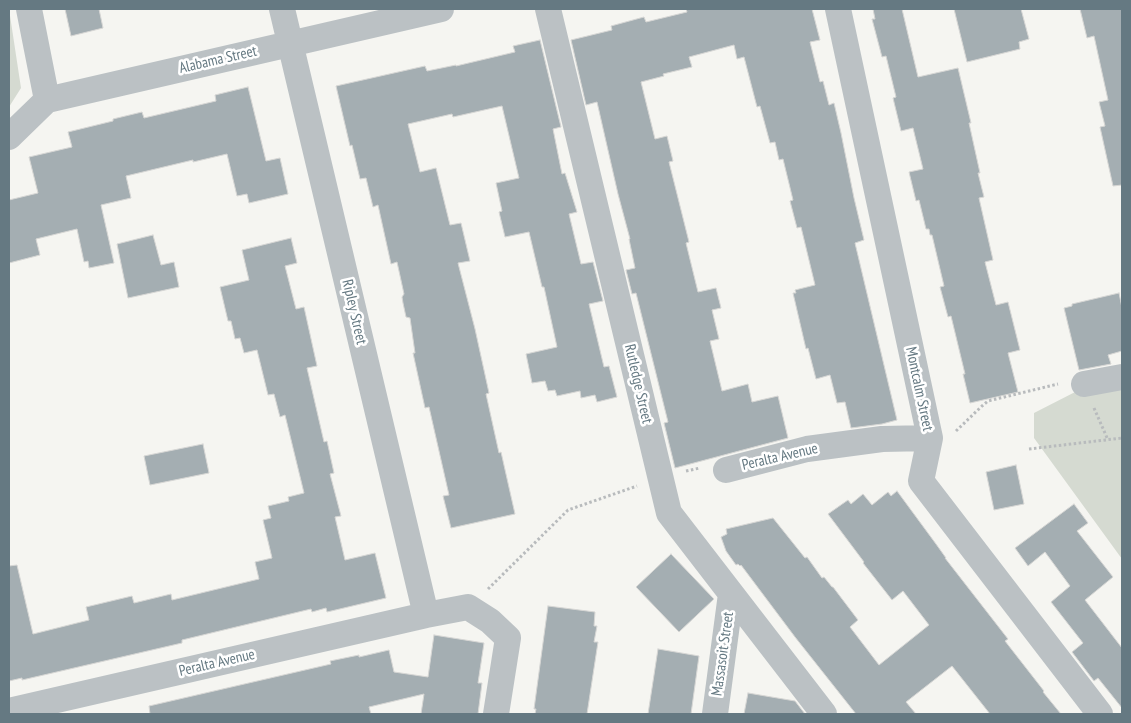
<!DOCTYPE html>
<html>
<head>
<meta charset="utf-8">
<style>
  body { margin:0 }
  #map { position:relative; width:1131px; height:723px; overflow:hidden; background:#f5f5f1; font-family:"PT Sans Narrow",sans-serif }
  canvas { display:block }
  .frame { position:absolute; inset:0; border:10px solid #657982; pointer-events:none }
</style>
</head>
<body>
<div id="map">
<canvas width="1131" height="723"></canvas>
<div class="frame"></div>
</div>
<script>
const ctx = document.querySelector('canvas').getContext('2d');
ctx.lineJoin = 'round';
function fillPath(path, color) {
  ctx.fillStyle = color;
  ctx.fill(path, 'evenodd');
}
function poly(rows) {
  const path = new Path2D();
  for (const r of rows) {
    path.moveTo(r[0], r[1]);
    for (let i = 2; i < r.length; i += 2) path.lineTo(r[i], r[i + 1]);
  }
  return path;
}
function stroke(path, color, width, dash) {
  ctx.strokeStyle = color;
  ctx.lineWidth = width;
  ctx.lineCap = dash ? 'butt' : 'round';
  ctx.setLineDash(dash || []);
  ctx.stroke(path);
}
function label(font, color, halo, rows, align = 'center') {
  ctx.font = font + ' "PT Sans Narrow",sans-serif';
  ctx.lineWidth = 5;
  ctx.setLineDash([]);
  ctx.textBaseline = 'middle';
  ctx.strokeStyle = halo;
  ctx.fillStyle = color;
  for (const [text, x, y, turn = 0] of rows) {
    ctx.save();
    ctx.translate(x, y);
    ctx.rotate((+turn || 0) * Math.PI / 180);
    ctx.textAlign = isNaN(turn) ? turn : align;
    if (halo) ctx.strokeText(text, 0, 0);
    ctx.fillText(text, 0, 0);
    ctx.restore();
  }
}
const green = poly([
  [9,9,21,88,9,107],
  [1122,383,1122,559,1034,438,1034,413,1081,389]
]);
const building = poly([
  [65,9,99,9,103,28,71,36,65,9],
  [686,9,812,9,820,40,810,42,820,82,823,81,829,105,834,103,841,133,854,198,864,240,855,243,897,420,882,424,851,428,845,402,837,403,830,375,816,379,808,348,806,349,793,293,796,293,795,290,815,285,801,227,797,228,790,201,793,200,783,159,779,160,775,142,770,143,760,106,757,107,744,57,737,59,734,45,689,57,692,67,663,74,664,76,641,82,655,139,667,136,673,161,669,162,689,242,686,243,698,292,716,288,721,308,712,310,719,339,710,341,722,391,748,384,752,402,778,396,788,438,675,468,664,423,668,422,636,293,632,294,626,270,635,268,629,239,630,239,618,194,597,102,586,105,571,40,612,30,611,26,644,17,646,22,687,12,686,9],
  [873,9,902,9,918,77,958,68,971,123,969,123,980,173,978,173,984,197,979,198,993,260,985,262,996,305,1008,302,1020,350,1008,353,1018,392,970,403,963,374,965,374,951,316,948,317,940,287,944,286,932,235,930,235,929,229,926,229,919,200,916,201,909,172,923,169,913,128,901,131,893,98,896,97,886,56,882,57,872,19,875,19,873,9],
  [954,9,1021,9,1029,39,1019,42,1020,49,967,62,954,9],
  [1080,9,1122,9,1122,185,1113,186,1100,127,1105,126,1099,102,1108,100,1094,36,1087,38,1080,9],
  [540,40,561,127,553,129,562,174,565,173,577,212,569,214,581,264,593,262,603,301,589,304,604,367,609,366,617,397,597,402,595,395,581,398,580,391,557,396,555,390,548,391,545,381,532,383,526,354,557,347,544,287,542,287,529,232,505,237,499,212,502,211,496,183,519,178,502,106,453,117,452,114,408,124,420,172,436,168,450,225,461,223,470,261,458,263,475,329,489,393,486,394,499,453,501,452,515,514,451,528,443,496,449,495,429,407,425,408,413,353,415,353,410,318,406,317,403,303,402,297,404,294,397,262,391,264,378,205,373,207,366,178,360,179,352,145,350,146,336,86,425,66,427,71,456,65,456,66,515,52,513,46,540,40],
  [248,87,266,161,280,158,288,194,249,203,247,194,237,196,227,154,193,162,193,160,126,176,131,198,101,205,114,263,89,268,88,261,84,262,77,229,36,239,40,255,9,263,9,200,38,193,29,157,72,147,68,132,113,121,113,119,142,112,144,118,216,101,215,95,248,87],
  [153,235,161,265,174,262,179,287,128,298,117,244,153,235],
  [291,238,297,263,285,266,296,309,304,307,317,366,307,368,324,442,327,441,334,473,330,474,341,516,335,517,345,560,375,553,386,598,327,612,326,608,312,612,311,609,182,640,182,643,113,659,22,680,22,678,9,681,9,566,17,565,33,634,89,620,86,607,132,596,134,603,171,594,172,600,259,579,255,562,272,558,263,520,271,518,268,506,289,501,288,497,304,493,285,415,280,417,274,394,268,395,257,350,244,353,240,338,235,339,231,321,228,321,220,287,249,280,242,250,291,238],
  [1119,293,1122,308,1122,351,1108,355,1111,364,1079,370,1064,308,1072,306,1072,304,1119,293],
  [203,444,209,473,150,485,144,456,203,444],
  [1016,465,1024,504,994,510,986,472,1016,465],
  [897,491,936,544,946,558,945,558,1008,639,1005,641,1044,691,1043,692,1061,714,990,714,952,666,906,702,916,714,856,714,795,637,741,565,740,566,738,564,736,565,726,551,721,537,727,534,726,529,773,518,805,558,807,557,822,578,824,577,832,587,833,587,858,620,850,627,879,665,929,625,903,591,892,600,863,563,864,562,828,514,848,500,851,504,863,494,872,505,888,492,891,496,897,491],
  [1074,504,1088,523,1077,531,1113,577,1085,600,1122,648,1122,708,1098,678,1094,681,1072,652,1083,643,1051,602,1070,586,1045,552,1028,566,1015,548,1074,504],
  [671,554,714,599,679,632,636,587,671,554],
  [548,606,595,612,594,626,597,626,594,642,598,642,587,714,535,714,536,709,534,709,548,606],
  [434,635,484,643,478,683,482,683,478,714,421,714,424,694,369,707,371,714,150,714,149,706,331,664,330,661,359,655,359,657,389,650,394,672,428,677,434,635],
  [658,649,699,656,691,714,648,714,658,649],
  [748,693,795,701,805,714,744,714,748,693]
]);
const path = poly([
  [1094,408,1108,440],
  [956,431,982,406,988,401,1058,384],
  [1029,449,1122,438],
  [686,471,700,468],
  [488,589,568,510,637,486]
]);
const minor = poly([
  [29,9,47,100],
  [282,9,426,615],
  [548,9,669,513,824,714],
  [838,9,930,438,921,481,1100,714],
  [9,137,47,100,441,9],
  [1084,384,1122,377],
  [726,470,807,449,882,439,930,438],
  [9,711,426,615,468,607,490,621,508,638,496,714],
  [715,714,731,594]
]);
const streetNames = [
  ["Alabama Street",218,60,-13],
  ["Ripley Street",354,312,77],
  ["Rutledge Street",638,384,77],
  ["Montcalm Street",919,389,78],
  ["Peralta Avenue",780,457,-13],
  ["Massasoit Street",723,654,-82],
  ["Peralta Avenue",217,663,-13]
];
fillPath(green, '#d5dad1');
fillPath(building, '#a4aeb2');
stroke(building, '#d6d6d4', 1);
stroke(path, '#b8bbbd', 3, [2.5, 2.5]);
stroke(minor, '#bbc1c4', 26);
label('15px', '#657982', '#fff', streetNames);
</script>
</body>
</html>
